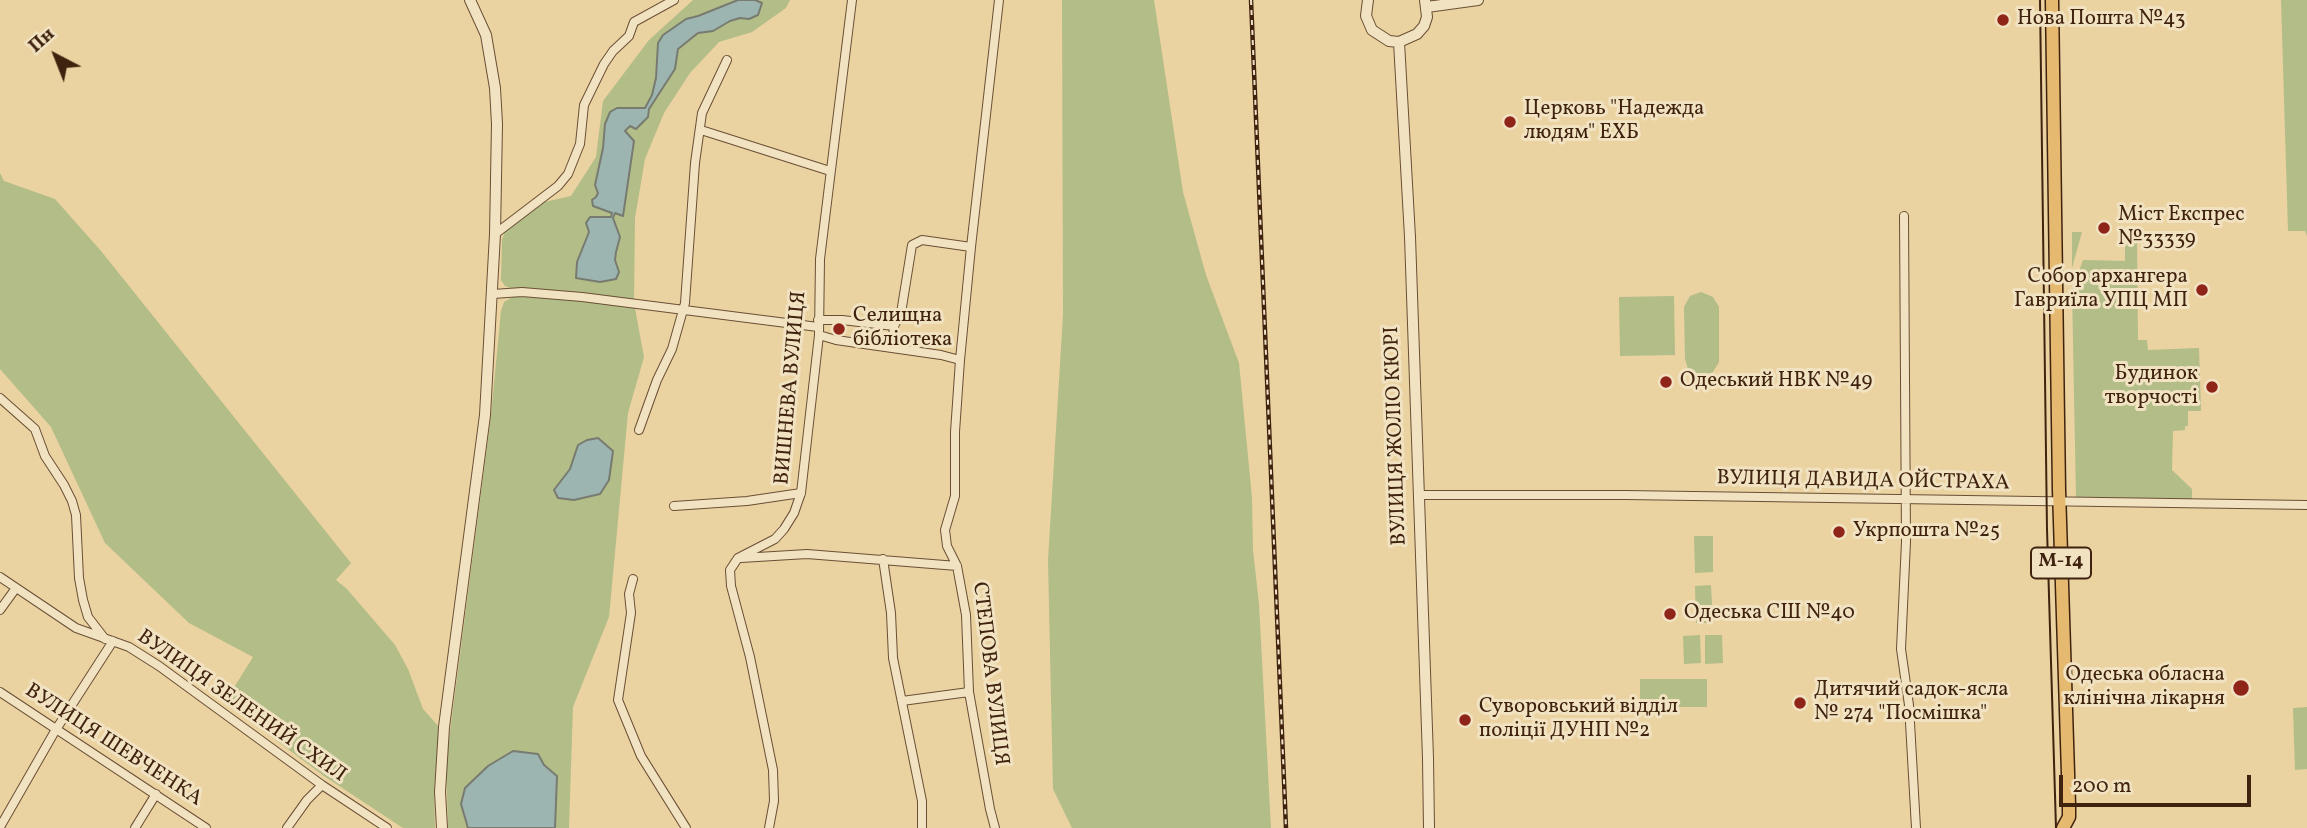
<!DOCTYPE html>
<html>
<head>
<meta charset="utf-8">
<style>
  body { margin:0 }
  #map { position:relative; width:2307px; height:828px; overflow:hidden; background:#ead2a1; font-family:Vollkorn,serif }
  canvas { display:block }
  .north { position:absolute; left:21px; top:21px; width:70px; height:70px; -webkit-text-stroke:5px #f1e2c2; paint-order:stroke; rotate:318deg; font-size:19px; font-weight:700; line-height:28px; text-align:center; color:#40230f }
  .north::after { content:''; display:block; margin:auto; width:24px; height:32px; background:#40230f; clip-path:polygon(50% 0,100% 100%,50% 72%,0 100%) }
  .scale { position:absolute; left:2059px; top:775px; width:192px; height:32px; box-sizing:border-box; border:4px solid #40230f; border-top:0; padding-left:9px; font-size:21px; line-height:24px; white-space:nowrap; color:#40230f; -webkit-text-stroke:5px #f1e2c2; paint-order:stroke }
</style>
</head>
<body>
<div id="map">
<canvas width="2307" height="828"></canvas>
<div class="north">Пн</div>
<div class="scale">200 m</div>
</div>
<script>
const ctx = document.querySelector('canvas').getContext('2d');
ctx.lineJoin = 'round';
function fillPath(path, color) {
  ctx.fillStyle = color;
  ctx.fill(path, 'evenodd');
}
function poly(rows) {
  const path = new Path2D();
  for (const r of rows) {
    path.moveTo(r[0], r[1]);
    for (let i = 2; i < r.length; i += 2) path.lineTo(r[i], r[i + 1]);
  }
  return path;
}
function stroke(path, color, width, dash) {
  ctx.strokeStyle = color;
  ctx.lineWidth = width;
  ctx.lineCap = dash ? 'butt' : 'round';
  ctx.setLineDash(dash || []);
  ctx.stroke(path);
}
function label(font, color, halo, rows, align = 'center') {
  ctx.font = font + ' Vollkorn,serif';
  ctx.lineWidth = 6;
  ctx.setLineDash([]);
  ctx.textBaseline = 'middle';
  ctx.strokeStyle = halo;
  ctx.fillStyle = color;
  for (const [text, x, y, turn = 0] of rows) {
    ctx.save();
    ctx.translate(x, y);
    ctx.rotate((+turn || 0) * Math.PI / 180);
    ctx.textAlign = isNaN(turn) ? turn : align;
    if (halo) ctx.strokeText(text, 0, 0);
    ctx.fillText(text, 0, 0);
    ctx.restore();
  }
}
const green = poly([
  [693,0,790,0,786,8,752,32,719,42,690,73,664,113,645,159,635,218,634,303,644,357,628,413,609,617,573,707,569,828,555,828,557,776,523,753,513,751,465,821,468,828,448,828,446,763,491,415,501,311,504,302,521,292,505,286,501,280,502,240,506,228,536,204,571,196,596,157,603,101,649,40],
  [1062,0,1154,0,1183,192,1206,275,1239,363,1252,498,1253,550,1259,604,1271,828,1072,828,1053,789,1048,560,1063,315],
  [2281,0,2307,0,2307,236,2305,231,2288,231],
  [0,173,4,181,55,199,101,251,351,563,336,580,347,589,395,645,408,669,423,709,439,727,434,791,435,828,403,828,324,776,225,702,253,657,189,623,105,543,51,427,0,369],
  [2072,232,2082,232,2072,268],
  [2125,235,2137,235,2138,340,2147,340,2148,350,2199,348,2201,411,2188,411,2188,426,2185,426,2185,430,2173,431,2172,470,2192,489,2192,499,2076,497,2072,290,2083,260,2125,261],
  [1701,292,1713,297,1719,307,1719,362,1713,372,1703,376,1688,369,1685,359,1684,307,1690,296],
  [1674,296,1675,355,1620,356,1619,297],
  [1694,536,1713,536,1713,572,1695,573],
  [1711,585,1713,623,1696,623,1695,586],
  [1700,635,1701,663,1684,664,1683,636],
  [1705,635,1722,635,1723,663,1705,664],
  [1640,679,1707,679,1707,707,1640,707],
  [2307,707,2307,769,2295,770,2293,708]
]);
const water = poly([
  [738,0,755,0,762,3,758,15,749,19,740,18,730,21,713,31,698,33,678,49,675,69,649,109,648,117,636,129,630,126,625,131,634,141,623,216,615,213,613,218,620,237,616,252,615,260,619,272,616,279,600,282,576,278,577,262,589,232,586,223,590,217,611,217,612,213,593,206,592,200,596,197,598,193,595,185,603,148,605,124,610,112,617,108,645,108,652,95,656,78,658,43,663,35,686,19,698,16,738,0],
  [598,438,613,451,609,480,600,494,574,500,558,498,554,490,570,469,578,445,587,440,598,438],
  [513,751,538,754,544,765,557,776,555,828,468,828,461,804,465,788,488,766,513,751]
]);
const minor = poly([
  [701,130,830,171],
  [1904,216,1906,542,1901,649,1909,705,1916,828],
  [495,234,558,186,568,174,580,144,584,105,604,64,613,51,629,36,634,22,674,0],
  [971,247,960,360,955,432,955,496,945,530,947,546,957,566,966,615,969,692,990,809,995,828],
  [493,294,522,292,582,297,818,327],
  [818,320,842,320,894,326],
  [819,335,836,340,941,355,960,360],
  [892,348,894,326,901,313,912,245,922,240,971,247,999,0],
  [0,398,35,429,45,456,64,485,72,501,76,515,79,578,83,600,88,617,105,639],
  [639,430,657,380,672,349,685,303,695,163,702,113,727,60],
  [1418,495,1625,495,2307,505],
  [674,506,747,501,801,493],
  [741,558,807,554,957,566],
  [883,559,891,613,893,658,922,801,922,828],
  [0,577,76,628,129,647,159,666,322,785,387,828],
  [633,579,629,594,631,613,618,700,641,756,686,828],
  [0,610,16,588],
  [0,692,206,828],
  [902,701,969,692],
  [0,827,55,731,113,641],
  [135,828,156,794],
  [287,828,307,800,322,785],
  [769,828,774,801,773,770,750,657,731,586,730,570,738,558,775,539,784,529,794,513,801,493,819,335,820,259,852,0]
]);
const tertiary = poly([
  [1368,0,1366,16,1372,30,1389,41,1399,42,1417,34,1424,26,1427,17,1425,0],
  [1427,7,1478,0],
  [1399,42,1410,237,1428,758,1429,828],
  [442,828,440,792,444,727,485,415,495,234,497,124,495,88,486,35,470,0]
]);
const trunk = poly([
  [2052,0,2059,490,2069,805,2069,817,2063,828]
]);
const tram = poly([
  [2040,0,2047,529,2056,828]
]);
const rail = poly([
  [1251,0,1286,828]
]);
const markers = [
  [2003,20,7,"#8f2418"],
  [1510,122,7,"#8f2418"],
  [2104,228,7,"#8f2418"],
  [2202,290,7,"#8f2418"],
  [839,329,7,"#8f2418"],
  [1666,382,7,"#8f2418"],
  [2212,387,7,"#8f2418"],
  [1839,532,7,"#8f2418"],
  [1670,614,7,"#8f2418"],
  [2241,688,9,"#8f2418"],
  [1800,703,7,"#8f2418"],
  [1465,720,7,"#8f2418"]
];
const shields = [
  [2061,563,60]
];
const shieldNames = [
  ["М-14",2061,563]
];
const poiNames = [
  ["Нова Пошта №43",2017,20],
  ["Церковь \"Надежда",1524,110],
  ["людям\" ЕХБ",1524,134],
  ["Міст Експрес",2118,216],
  ["№33339",2118,240],
  ["Собор архангера",2188,278,"right"],
  ["Гавриїла УПЦ МП",2188,302,"right"],
  ["Селищна",853,317],
  ["бібліотека",853,341],
  ["Будинок",2198,375,"right"],
  ["творчості",2198,399,"right"],
  ["Одеський НВК №49",1680,382],
  ["Укрпошта №25",1853,532],
  ["Одеська СШ №40",1684,614],
  ["Одеська обласна",2225,676,"right"],
  ["клінічна лікарня",2225,700,"right"],
  ["Дитячий садок-ясла",1814,691],
  ["№ 274 \"Посмішка\"",1814,715],
  ["Суворовський відділ",1479,708],
  ["поліції ДУНП №2",1479,732]
];
const streetNames = [
  ["ВИШНЕВА ВУЛИЦЯ",792,388,-85],
  ["ВУЛИЦЯ ЖОЛІО КЮРІ",1397,436,-92],
  ["ВУЛИЦЯ ДАВИДА ОЙСТРАХА",1863,482,1],
  ["СТЕПОВА ВУЛИЦЯ",989,674,83],
  ["ВУЛИЦЯ ЗЕЛЕНИЙ СХИЛ",241,707,35],
  ["ВУЛИЦЯ ШЕВЧЕНКА",113,746,33]
];
fillPath(green, '#b2bd88');
fillPath(water, '#9db5b1');
stroke(water, '#787b70', 2);
stroke(minor, '#6a4f34', 10);
stroke(tertiary, '#6a4f34', 12);
stroke(trunk, '#40230f', 15);
stroke(minor, '#f1e2c2', 8);
stroke(tertiary, '#f1e2c2', 10);
stroke(trunk, '#e5b970', 12);
stroke(tram, '#40230f', 2);
stroke(rail, '#40230f', 4.5);
stroke(rail, '#f1e2c2', 2, [5]);
for (const [x, y, r, color] of markers) {
  const dot = new Path2D();
  dot.arc(x, y, r, 0, 2 * Math.PI);
  ctx.fillStyle = color;
  ctx.fill(dot);
  stroke(dot, '#f1e2c2', 2.5);
}
for (const [x, y, w] of shields) {
  const box = new Path2D();
  box.roundRect(x - w / 2, y - 15.5, w, 31, 5);
  ctx.fillStyle = '#f1e2c2';
  ctx.fill(box);
  stroke(box, '#40230f', 2);
}
label('bold 19px', '#40230f', null, shieldNames);
label('21px', '#40230f', '#f1e2c2', poiNames, 'left');
label('21px', '#40230f', '#f1e2c2', streetNames);
</script>
</body>
</html>
